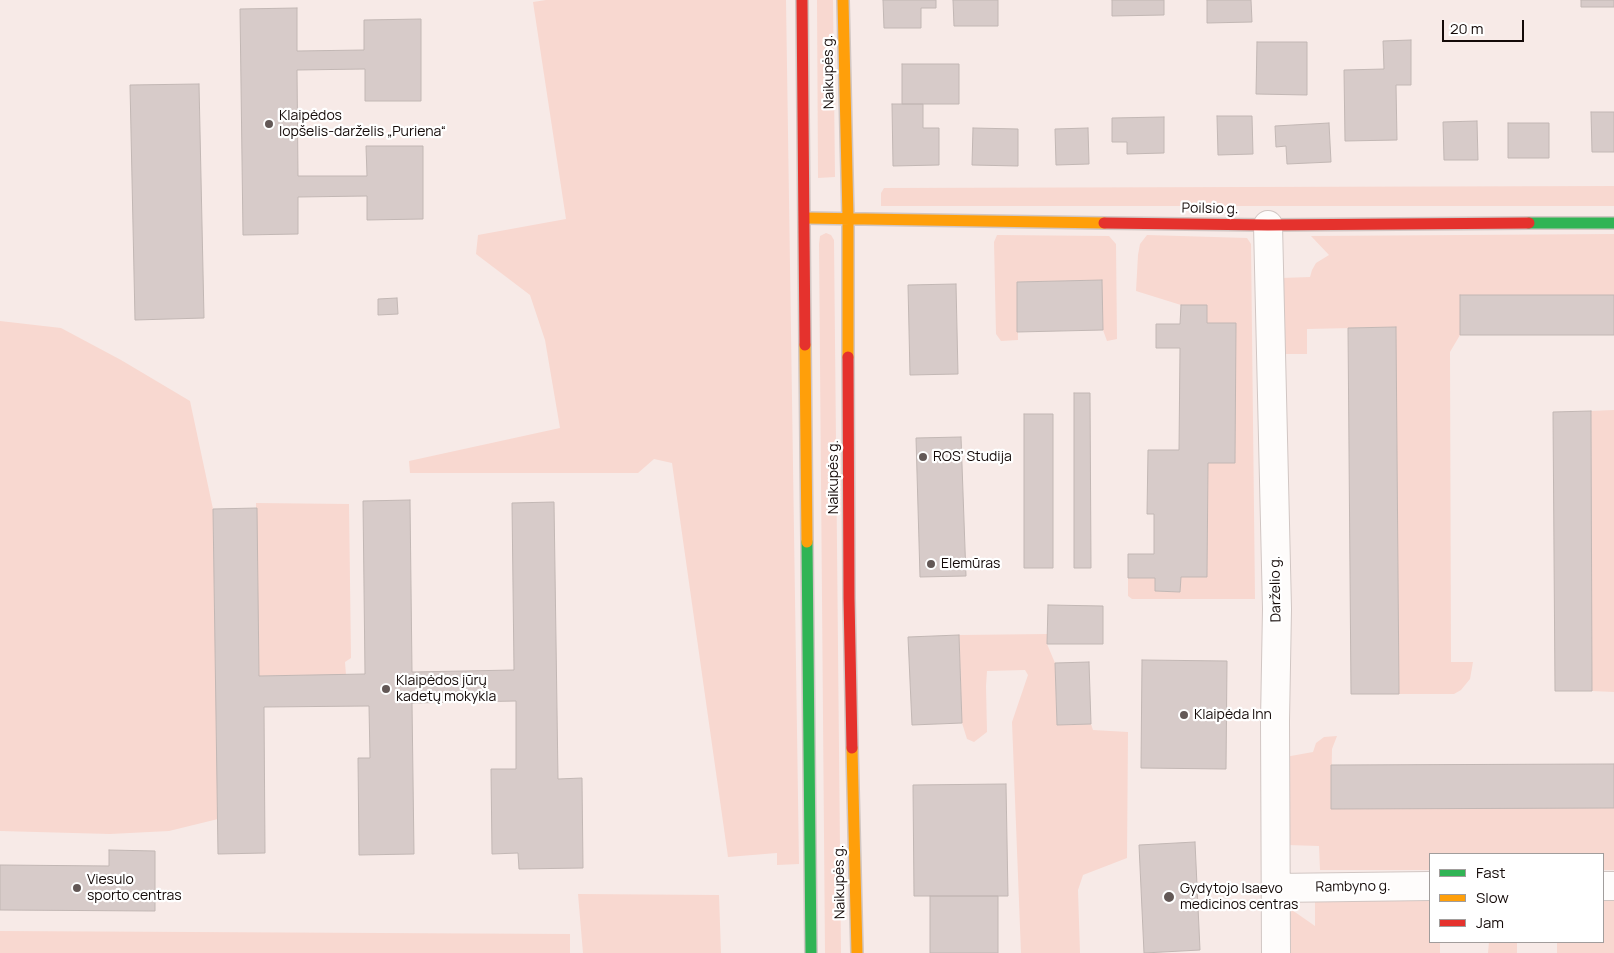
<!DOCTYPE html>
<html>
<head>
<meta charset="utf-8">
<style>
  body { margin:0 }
  #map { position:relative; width:1614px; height:953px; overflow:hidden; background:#f7eae7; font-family:Manrope,sans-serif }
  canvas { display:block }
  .legend { position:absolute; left:1429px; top:853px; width:175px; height:90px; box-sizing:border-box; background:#fff; border:1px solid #a19d9c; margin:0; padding:6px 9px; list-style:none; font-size:15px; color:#140a08 }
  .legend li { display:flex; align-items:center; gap:10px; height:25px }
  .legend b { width:25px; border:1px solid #a19d9c }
  .scale { position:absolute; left:1442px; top:20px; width:82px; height:22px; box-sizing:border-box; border:2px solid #140a08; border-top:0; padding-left:6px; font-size:15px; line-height:18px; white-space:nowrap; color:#140a08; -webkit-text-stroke:4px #fff; paint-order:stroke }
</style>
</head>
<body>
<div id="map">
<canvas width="1614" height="953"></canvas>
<ul class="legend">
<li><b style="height:6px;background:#30b455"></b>Fast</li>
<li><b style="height:6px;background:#ff9f0a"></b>Slow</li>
<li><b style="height:6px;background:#e5322d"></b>Jam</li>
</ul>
<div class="scale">20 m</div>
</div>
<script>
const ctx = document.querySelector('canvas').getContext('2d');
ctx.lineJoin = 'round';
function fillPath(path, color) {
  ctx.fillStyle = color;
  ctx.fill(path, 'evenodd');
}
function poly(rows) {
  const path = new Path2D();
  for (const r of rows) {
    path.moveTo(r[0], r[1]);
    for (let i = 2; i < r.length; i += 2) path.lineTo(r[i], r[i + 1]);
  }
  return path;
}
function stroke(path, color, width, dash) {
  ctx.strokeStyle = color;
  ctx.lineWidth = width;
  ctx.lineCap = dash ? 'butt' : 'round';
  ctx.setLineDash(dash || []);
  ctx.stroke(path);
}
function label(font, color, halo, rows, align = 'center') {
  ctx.font = font + ' Manrope,sans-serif';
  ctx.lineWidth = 4.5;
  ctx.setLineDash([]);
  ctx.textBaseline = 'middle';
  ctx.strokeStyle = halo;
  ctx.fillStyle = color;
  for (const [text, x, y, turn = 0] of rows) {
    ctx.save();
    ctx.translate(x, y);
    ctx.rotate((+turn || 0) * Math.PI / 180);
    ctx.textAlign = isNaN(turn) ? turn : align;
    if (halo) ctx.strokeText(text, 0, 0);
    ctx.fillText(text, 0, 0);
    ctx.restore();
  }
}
const green = poly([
  [546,0,786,0,799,864,777,865,777,853,728,857,672,463,654,459,638,473,410,473,409,461,560,428,545,340,530,295,476,254,478,235,566,219,533,2],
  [817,0,833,0,835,177,818,178],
  [1614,186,1614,206,881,206,881,193,884,188],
  [826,233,831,235,834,240,841,953,825,953,819,244,820,236],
  [1614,234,1614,295,1460,295,1460,335,1450,352,1451,662,1473,662,1470,679,1461,690,1454,694,1399,694,1396,327,1307,329,1307,354,1283,354,1281,278,1310,277,1312,270,1316,263,1329,255,1311,236],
  [997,235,1109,236,1116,244,1117,339,1107,341,1103,330,1101,280,1017,282,1018,340,1001,341,996,334,994,242],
  [1147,235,1247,238,1251,244,1255,599,1132,599,1128,596,1128,578,1155,578,1155,591,1180,592,1181,577,1207,577,1208,463,1235,462,1236,323,1207,323,1206,305,1181,305,1136,291,1138,255,1140,244],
  [0,321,61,328,121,360,190,401,213,509,218,819,169,831,110,834,0,831],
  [1614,410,1614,692,1592,691,1591,411],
  [256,503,349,504,351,658,345,662,346,675,259,676],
  [1048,634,1047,644,1055,663,1057,725,1091,724,1093,730,1128,732,1127,858,1083,875,1078,890,1080,953,1021,953,1012,722,1028,675,1025,670,987,671,986,686,987,732,974,742,967,739,962,723,959,635],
  [1337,736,1332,749,1331,808,1614,808,1614,870,1603,870,1603,854,1430,854,1430,870,1320,870,1319,846,1287,845,1285,757,1313,752,1316,743,1324,737],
  [578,894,719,895,721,953,583,953],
  [1315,900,1430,900,1430,942,1440,942,1440,953,1287,953,1287,919,1292,910,1315,926],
  [1603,900,1614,900,1614,953,1557,953,1557,942,1603,942],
  [0,931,570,934,570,953,0,953],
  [1489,942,1517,942,1517,953,1488,953]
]);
const building = poly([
  [883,0,936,0,936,8,921,8,921,28,884,28,883,0],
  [953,0,998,0,998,26,954,26,953,0],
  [1112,0,1164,0,1164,15,1112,16,1112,0],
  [1207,0,1251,0,1252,22,1207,23,1207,0],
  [1581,0,1614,0,1614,7,1581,7,1581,0],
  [297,8,297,51,364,50,364,20,421,19,421,101,365,101,365,69,297,70,298,176,367,176,366,146,423,146,423,219,367,220,367,196,298,197,298,234,243,235,240,9,297,8],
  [1411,40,1411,85,1396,85,1397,140,1345,141,1344,70,1384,69,1383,41,1411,40],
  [1257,42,1307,42,1307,95,1256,94,1257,42],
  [902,64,959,64,959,104,902,104,902,64],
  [199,84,204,318,135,320,130,85,199,84],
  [892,104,923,104,923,128,939,128,939,165,893,166,892,104],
  [1591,112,1614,112,1614,152,1592,152,1591,112],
  [1217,116,1252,116,1253,154,1218,155,1217,116],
  [1164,117,1164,153,1127,154,1127,142,1112,142,1112,118,1164,117],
  [1477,121,1478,160,1444,160,1443,122,1477,121],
  [1329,123,1331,162,1287,164,1286,146,1276,147,1275,126,1329,123],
  [1508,123,1549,123,1549,158,1508,158,1508,123],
  [973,128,1018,129,1018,166,972,165,973,128],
  [1088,128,1089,164,1056,165,1055,129,1088,128],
  [1102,280,1103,330,1017,332,1017,282,1102,280],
  [956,284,958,374,910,375,908,285,956,284],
  [1460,295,1614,295,1614,335,1460,335,1460,295],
  [397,298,398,314,378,315,378,299,397,298],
  [1181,305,1207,305,1207,323,1236,323,1235,463,1208,463,1207,577,1181,577,1180,592,1155,591,1155,578,1128,578,1128,554,1154,554,1154,514,1147,514,1148,450,1179,450,1180,348,1156,348,1156,324,1180,324,1181,305],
  [1396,327,1399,694,1351,694,1348,328,1396,327],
  [1074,393,1090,393,1091,568,1074,568,1074,393],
  [1591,411,1592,691,1555,691,1553,412,1591,411],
  [1024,414,1053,414,1053,568,1024,568,1024,414],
  [961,437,966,576,920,577,916,438,961,437],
  [410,500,412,672,514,670,512,503,554,502,558,779,582,778,583,868,519,869,518,853,492,854,491,769,516,769,516,701,412,703,414,854,359,855,358,758,370,758,369,706,264,707,265,853,218,854,213,509,257,508,259,676,365,674,363,501,410,500],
  [1048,605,1103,606,1103,644,1047,644,1048,605],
  [959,635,962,723,912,725,908,637,959,635],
  [1142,660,1227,661,1226,769,1141,768,1142,660],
  [1089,662,1091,724,1057,725,1055,663,1089,662],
  [1614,764,1614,808,1331,809,1331,765,1614,764],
  [1006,784,1008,896,914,896,913,785,1006,784],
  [1195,842,1200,950,1144,953,1139,845,1195,842],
  [109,850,155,851,155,911,0,910,0,865,109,866,109,850],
  [930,896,998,896,998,953,930,953,930,896]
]);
const street = poly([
  [1268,225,1277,609,1275,721,1276,953],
  [1603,886,1614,886],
  [1276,888,1430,886]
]);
const fast = poly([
  [1529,223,1614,223],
  [807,542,811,953]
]);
const slow = poly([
  [843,0,848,218,848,357],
  [805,218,1104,223],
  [805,345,807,542],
  [852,748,857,953]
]);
const jam = poly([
  [802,0,805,345],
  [1104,223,1268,225,1529,223],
  [848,357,849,598,852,748]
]);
const markers = [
  [269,124,5,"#635856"],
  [923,457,5,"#635856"],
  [931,564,5,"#635856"],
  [386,689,5,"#635856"],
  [1184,715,5,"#635856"],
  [77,888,5,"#635856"],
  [1169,897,6,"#635856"]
];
const streetNames = [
  ["Naikupės g.",829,72,-91],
  ["Poilsio g.",1210,209,1],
  ["Naikupės g.",834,477,-90],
  ["Darželio g.",1276,589,-91],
  ["Naikupės g.",840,882,-91],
  ["Rambyno g.",1353,887,-1]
];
const poiNames = [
  ["Klaipėdos",279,116],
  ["lopšelis-darželis „Puriena“",279,132],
  ["ROS’ Studija",933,457],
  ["Elemūras",941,564],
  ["Klaipėdos jūrų",396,681],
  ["kadetų mokykla",396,697],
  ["Klaipėda Inn",1194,715],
  ["Viesulo",87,880],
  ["sporto centras",87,896],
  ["Gydytojo Isaevo",1180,889],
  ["medicinos centras",1180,905]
];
fillPath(green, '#f8d8d0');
fillPath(building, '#d7cbc9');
stroke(building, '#c2b7b4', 1);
stroke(street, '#d1c6c3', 30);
stroke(fast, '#d1c6c3', 14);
stroke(slow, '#d1c6c3', 14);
stroke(jam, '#d1c6c3', 14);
stroke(street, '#fefcfb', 28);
stroke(fast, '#30b455', 11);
stroke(slow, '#ff9f0a', 11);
stroke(jam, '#e5322d', 11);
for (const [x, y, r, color] of markers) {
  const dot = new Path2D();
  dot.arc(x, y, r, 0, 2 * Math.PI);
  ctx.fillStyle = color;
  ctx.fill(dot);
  stroke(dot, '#fff', 2);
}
label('14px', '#140a08', '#fff', streetNames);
label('14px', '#140a08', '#fff', poiNames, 'left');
</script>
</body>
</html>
